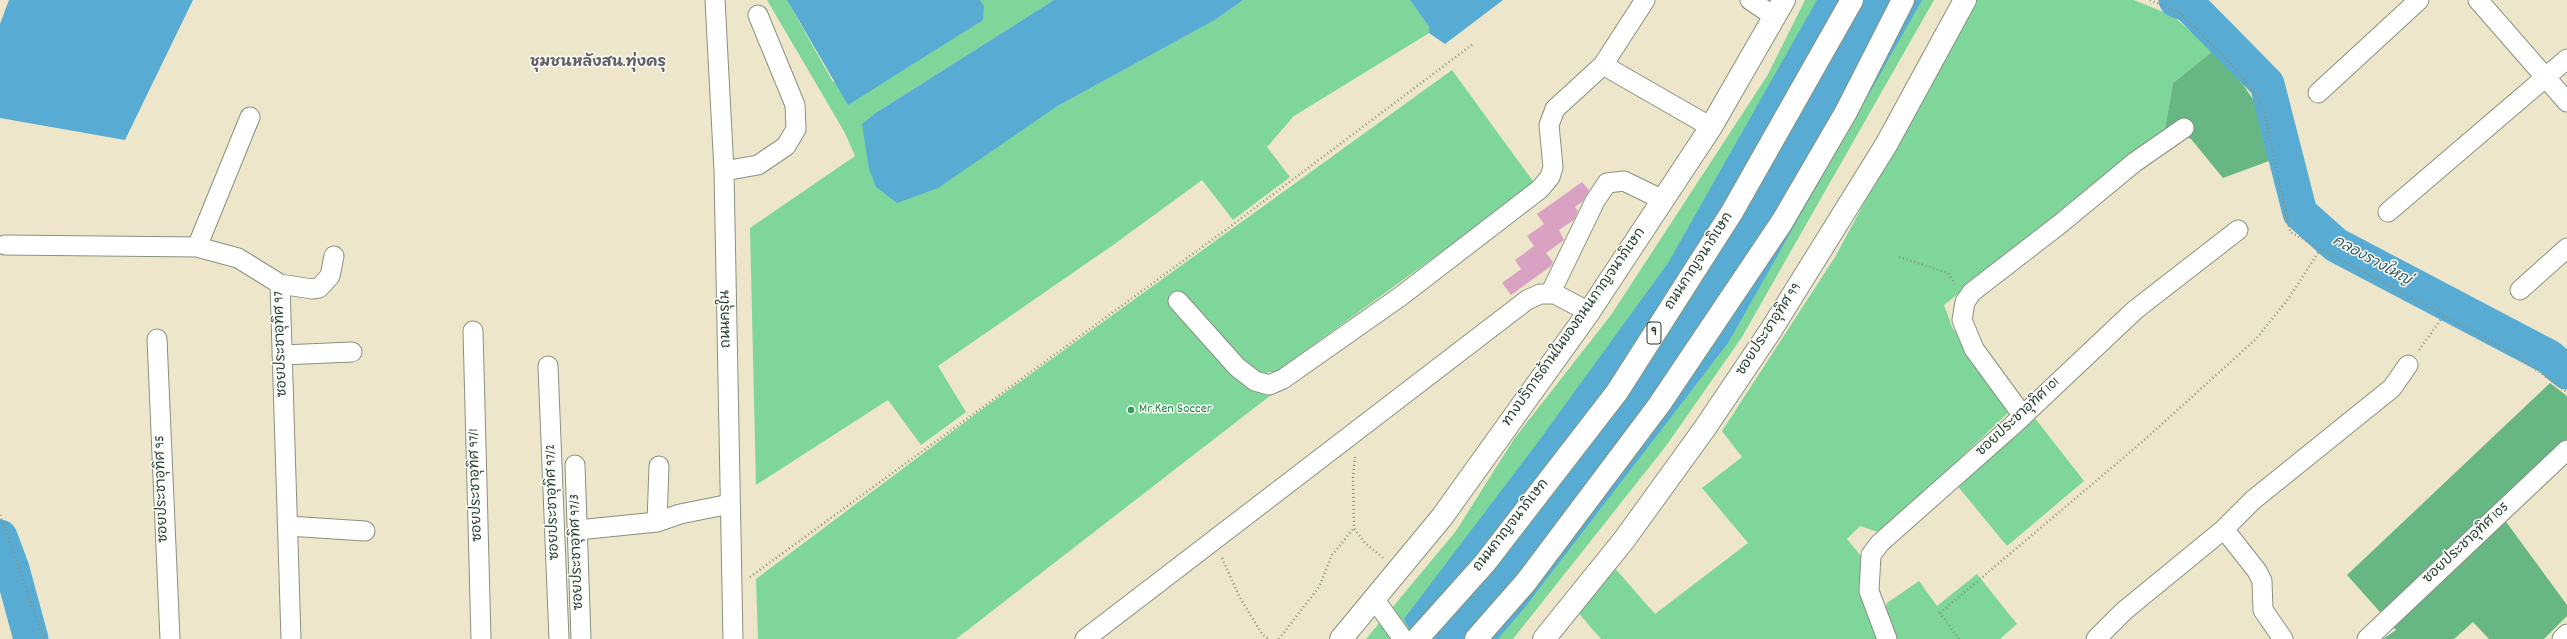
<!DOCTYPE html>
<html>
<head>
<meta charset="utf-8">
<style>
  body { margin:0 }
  canvas { display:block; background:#eee6ca }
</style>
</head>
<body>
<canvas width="2567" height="639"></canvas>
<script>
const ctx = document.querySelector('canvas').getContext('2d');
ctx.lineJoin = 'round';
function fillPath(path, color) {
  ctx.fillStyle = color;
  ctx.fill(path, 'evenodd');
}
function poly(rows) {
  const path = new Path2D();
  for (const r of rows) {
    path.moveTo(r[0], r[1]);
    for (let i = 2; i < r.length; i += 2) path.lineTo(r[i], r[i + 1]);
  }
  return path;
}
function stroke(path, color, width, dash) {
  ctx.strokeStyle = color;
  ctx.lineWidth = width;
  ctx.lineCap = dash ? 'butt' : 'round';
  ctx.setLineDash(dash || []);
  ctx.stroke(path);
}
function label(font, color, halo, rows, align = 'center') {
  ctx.font = font + ' Dekko,"Playpen Sans Thai",sans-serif';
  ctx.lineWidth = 3;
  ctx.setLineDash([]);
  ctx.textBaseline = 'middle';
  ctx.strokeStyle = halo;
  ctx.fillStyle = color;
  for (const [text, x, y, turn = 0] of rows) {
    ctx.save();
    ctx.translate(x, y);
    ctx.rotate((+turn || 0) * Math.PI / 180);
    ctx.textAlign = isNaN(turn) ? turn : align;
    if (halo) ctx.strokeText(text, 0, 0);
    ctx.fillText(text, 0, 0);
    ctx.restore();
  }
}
const green = poly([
  [767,0,787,0,833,82,984,6,980,0,1054,0,877,112,1056,107,1215,20,1243,0,1410,0,1429,27,1429,33,1294,116,1267,147,1290,177,1233,220,1202,180,1116,243,938,366,966,412,921,445,888,400,756,485,750,228,855,156,845,133],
  [1805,0,1934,0,1742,337,1666,446,1513,639,1366,639,1456,531,1514,439,1611,315,1767,76],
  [1974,0,2134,0,2173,16,2213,51,2173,83,2165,129,1944,305,1952,327,2009,412,1881,533,1860,526,1847,539,1866,562,1878,639,1601,639,1574,608,1614,567,1655,614,1748,543,1702,488,1742,457,1722,431,1835,257],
  [1452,70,1535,184,1276,372,1267,372,1280,388,956,639,758,639,756,579,977,413],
  [2034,417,2084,481,2007,546,1955,483],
  [1977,574,2017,624,2000,639,1892,639,1883,614,1887,603,1919,581,1937,606]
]);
const forest = poly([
  [2213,51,2244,86,2260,110,2269,161,2223,178,2191,139,2165,129,2173,83],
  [2550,383,2567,396,2567,463,2504,519,2567,605,2567,616,2544,639,2489,639,2473,622,2454,639,2383,639,2396,630,2347,575]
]);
const water = poly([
  [9,0,193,0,125,140,0,118,0,24],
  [787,0,980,0,984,6,983,20,848,105],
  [1054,0,1243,0,1215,20,1056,107,938,188,897,203,876,187,869,169,862,124,877,112],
  [1410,0,1503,0,1445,44,1429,33,1429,27],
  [1817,0,1922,0,1728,343,1525,607,1498,639,1415,639,1404,619,1538,442,1668,263]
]);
const river = poly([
  [2176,0,2189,5,2267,84,2300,213,2336,245,2549,357,2567,372],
  [0,537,12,569,31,639]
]);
const building = poly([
  [1582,182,1589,190,1583,201,1575,207,1578,211,1574,220,1559,230,1564,240,1546,253,1553,262,1551,266,1511,295,1502,283,1521,269,1515,260,1534,246,1527,236,1544,224,1537,214]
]);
const path = poly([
  [2150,0,2180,13,2231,64,2255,93,2264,110,2290,232,2513,353,2567,392],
  [1899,257,1948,273,1955,284],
  [2419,350,2444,315],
  [1355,457,1353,477,1354,528,1365,543,1383,558],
  [0,515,44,639],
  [1222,558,1239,596,1262,634,1268,639],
  [750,577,1231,226,1473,44],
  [1279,639,1319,587,1332,555,1354,528],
  [1959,639,1940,613,2142,442,2256,339,2289,298,2321,248]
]);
const minor = poly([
  [715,0,724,171,733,639],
  [1750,0,1775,17],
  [2478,0,2567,102],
  [1603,65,1711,127],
  [2318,93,2419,0],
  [724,171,758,165,786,146,796,129,795,105,758,15],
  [2388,212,2567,59],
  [5,245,197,247,238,258,280,284,291,639],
  [197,247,250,117],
  [280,284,312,289,319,288,330,276,334,256],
  [2520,290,2567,248],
  [1550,294,1595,201,1607,183,1624,181,1663,200],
  [1178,301,1237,367,1255,381,1269,385,1283,379,1401,296,1540,189,1550,177,1553,167,1549,125,1555,109,1603,65,1645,0],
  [473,331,481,639],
  [157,339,170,639],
  [282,355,352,352],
  [548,366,559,639],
  [2023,416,1974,349,1962,320,1965,302,1972,292,2060,224,2135,162,2184,128],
  [575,465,581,639],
  [657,522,659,466],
  [288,526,365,531],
  [2224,529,2257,571,2262,581,2263,610,2283,639],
  [578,530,657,522,680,514,730,504],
  [1375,600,1403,639],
  [1085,639,1527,300,1540,294,1555,294,1589,312],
  [1887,639,1869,591,1871,555,1880,543,2012,426,2135,310,2238,230],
  [2096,639,2124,611,2224,529,2253,500,2392,388,2408,365],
  [2367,639,2567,450],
  [2562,639,2567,634]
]);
const major = poly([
  [1341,639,1442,517,1589,312,1711,127,1784,0],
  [1544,639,1624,540,1705,428,1771,330,1886,145,1965,0]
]);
const highway = poly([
  [1417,639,1485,563,1617,392,1732,212,1852,0],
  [1476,639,1526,582,1659,405,1782,222,1846,112,1903,0]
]);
const markers = [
  [1131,410,4,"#2e9e5b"]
];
const shields = [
  [1654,333,14]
];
const shieldNames = [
  ["9",1654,333]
];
const streetNames = [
  ["ถนนกาญจนาภิเษก",1700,262,-57],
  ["ถนนครุใน",727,319,-91],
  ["ทางบริการด้านในของถนนกาญจนาภิเษก",1575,328,-55],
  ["ซอยประชาอุทิศ 99",1770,330,-57],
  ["ซอยประชาอุทิศ 97",282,344,-92],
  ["ซอยประชาอุทิศ 101",2019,418,-43],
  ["ซอยประชาอุทิศ 97/1",477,485,-92],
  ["ซอยประชาอุทิศ 95",163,489,-92],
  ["ซอยประชาอุทิศ 97/2",554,502,-92],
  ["ถนนกาญจนาภิเษก",1512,526,-52],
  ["ซอยประชาอุทิศ 105",2467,544,-43],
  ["ซอยประชาอุทิศ 97/3",578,552,-92]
];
const leisureNames = [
  ["Mr.Ken Soccer",1139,410]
];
const neighbourhoodNames = [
  ["ชุมชนหลังสน.ทุ่งครุ",598,64]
];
const waterNames = [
  ["คลองรางใหญ่",2371,262,29]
];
fillPath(green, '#7ed69b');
fillPath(forest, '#66b783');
fillPath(water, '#58acd4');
stroke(river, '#58acd4', 35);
fillPath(building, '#d9a2c2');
stroke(minor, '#86927f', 21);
stroke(major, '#86927f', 24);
stroke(highway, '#86927f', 24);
stroke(path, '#86927f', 2.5, [1, 3]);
stroke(minor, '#fff', 19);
stroke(major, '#fff', 22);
stroke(highway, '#fff', 22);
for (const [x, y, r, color] of markers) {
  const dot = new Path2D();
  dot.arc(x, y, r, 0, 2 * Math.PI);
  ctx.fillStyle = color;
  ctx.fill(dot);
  stroke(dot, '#fdfcf7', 1.5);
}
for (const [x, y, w] of shields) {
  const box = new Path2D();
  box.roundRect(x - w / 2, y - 11, w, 22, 3);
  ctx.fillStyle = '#fdfcf7';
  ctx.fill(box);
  stroke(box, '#1f3d34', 1);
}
label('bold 13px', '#1f3d34', null, shieldNames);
label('14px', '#1f3d34', '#fdfcf7', streetNames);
label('14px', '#27864d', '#fdfcf7', leisureNames, 'left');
label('bold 15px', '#606066', '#fdfcf7', neighbourhoodNames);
label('italic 15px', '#305e64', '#fdfcf7', waterNames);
</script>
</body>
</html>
